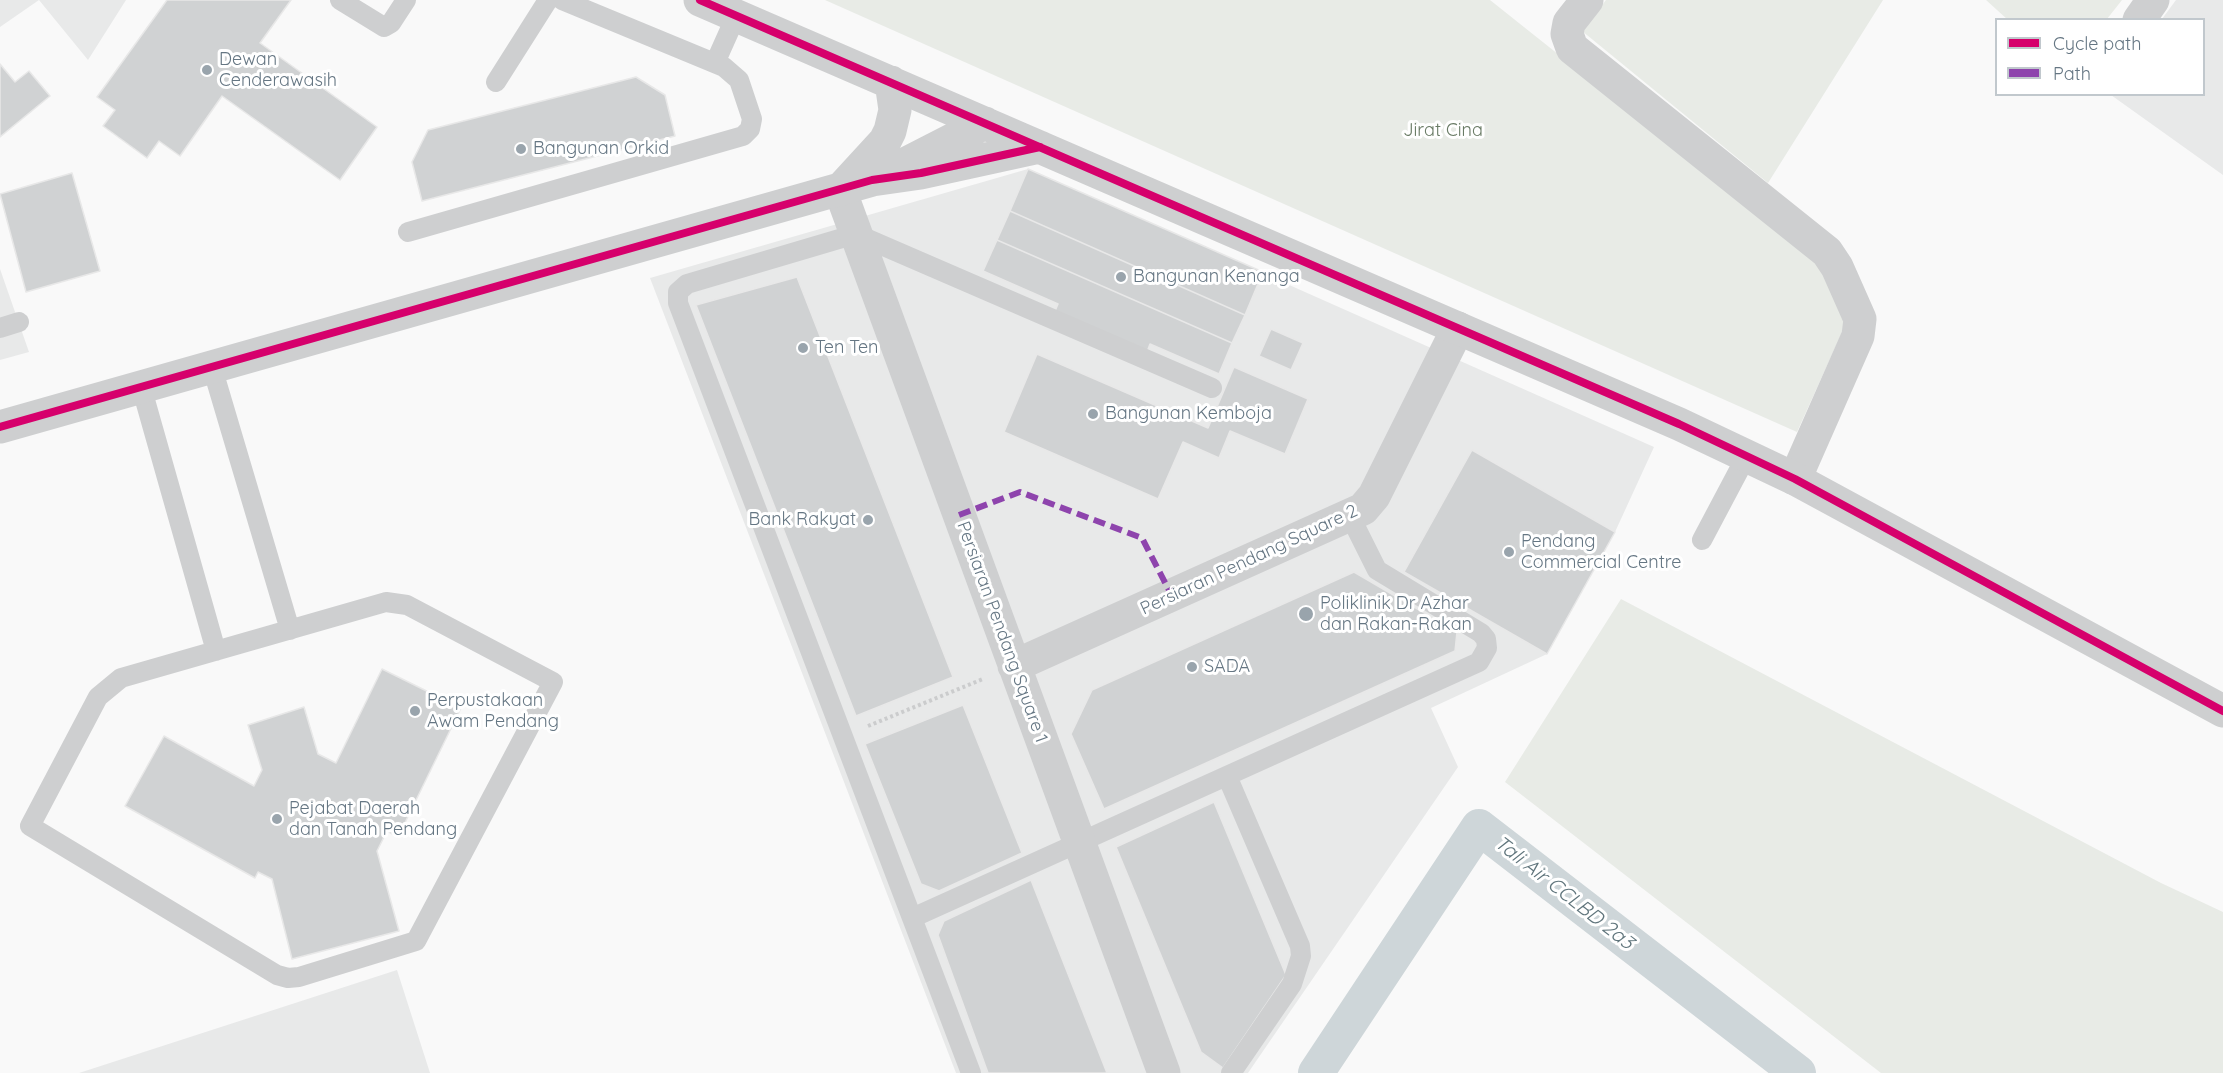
<!DOCTYPE html>
<html>
<head>
<meta charset="utf-8">
<style>
  body { margin:0 }
  #map { position:relative; width:2223px; height:1073px; overflow:hidden; background:#f9f9f9; font-family:Quicksand,sans-serif }
  canvas { display:block }
  .legend { position:absolute; left:1995px; top:18px; width:210px; height:78px; box-sizing:border-box; background:#fff; border:2px solid #c1c8cd; margin:0; padding:8px 10px; list-style:none; font-size:18px; color:#657683 }
  .legend li { display:flex; align-items:center; gap:12px; height:30px }
  .legend b { width:30px; border:2px solid #c1c8cd }
</style>
</head>
<body>
<div id="map">
<canvas width="2223" height="1073"></canvas>
<ul class="legend">
<li><b style="height:8px;background:#d6006c"></b>Cycle path</li>
<li><b style="height:8px;background:#8e44ad"></b>Path</li>
</ul>
</div>
<script>
const ctx = document.querySelector('canvas').getContext('2d');
ctx.lineJoin = 'round';
function fillPath(path, color) {
  ctx.fillStyle = color;
  ctx.fill(path, 'evenodd');
}
function poly(rows) {
  const path = new Path2D();
  for (const r of rows) {
    path.moveTo(r[0], r[1]);
    for (let i = 2; i < r.length; i += 2) path.lineTo(r[i], r[i + 1]);
  }
  return path;
}
function stroke(path, color, width, dash) {
  ctx.strokeStyle = color;
  ctx.lineWidth = width;
  ctx.lineCap = dash ? 'butt' : 'round';
  ctx.setLineDash(dash || []);
  ctx.stroke(path);
}
function label(font, color, halo, rows, align = 'center') {
  ctx.font = font + ' Quicksand,sans-serif';
  ctx.lineWidth = 6;
  ctx.setLineDash([]);
  ctx.textBaseline = 'middle';
  ctx.strokeStyle = halo;
  ctx.fillStyle = color;
  for (const [text, x, y, turn = 0] of rows) {
    ctx.save();
    ctx.translate(x, y);
    ctx.rotate((+turn || 0) * Math.PI / 180);
    ctx.textAlign = isNaN(turn) ? turn : align;
    if (halo) ctx.strokeText(text, 0, 0);
    ctx.fillText(text, 0, 0);
    ctx.restore();
  }
}
const built = poly([
  [0,0,39,0,0,27],
  [39,0,126,0,88,60],
  [2176,0,2223,0,2223,175,2111,95,2204,94,2204,20,2162,19],
  [1028,169,1654,447,1615,532,1547,654,1431,708,1458,767,1248,1073,956,1073,650,278],
  [0,269,29,352,0,360],
  [397,970,430,1073,79,1073]
]);
const green = poly([
  [825,0,1490,0,1823,265,1848,319,1797,432],
  [1606,0,1883,0,1768,183,1582,31],
  [1986,0,2122,0,2107,19,2008,20],
  [1621,599,2161,883,2223,912,2223,1073,1881,1073,1505,782]
]);
const canal = poly([
  [1316,1073,1479,827,1798,1073]
]);
const building = poly([
  [167,0,291,0,260,43,377,127,340,180,222,96,180,156,159,141,147,158,103,126,115,110,97,97,167,0],
  [0,64,15,82,29,71,50,96,0,137,0,64],
  [636,77,665,95,675,136,422,201,412,162,428,130,636,77],
  [1028,169,1263,272,1245,315,1010,211,1028,169],
  [72,173,100,271,26,292,0,194,72,173],
  [1010,211,1245,315,1232,343,997,240,1010,211],
  [997,240,1232,343,1219,374,1150,344,1147,352,1055,311,1058,304,983,271,997,240],
  [797,277,953,677,856,716,696,305,797,277],
  [1271,329,1303,343,1291,370,1259,356,1271,329],
  [1037,354,1208,428,1234,367,1308,399,1285,454,1230,431,1219,458,1183,442,1158,499,1004,432,1037,354],
  [1472,450,1615,532,1547,654,1404,572,1472,450],
  [1354,572,1457,632,1455,651,1104,809,1071,734,1092,690,1354,572],
  [382,669,461,708,398,837,387,831,377,851,399,931,292,959,272,879,258,872,255,878,125,806,164,736,254,786,262,770,248,725,304,707,318,754,336,763,382,669],
  [963,705,1022,853,939,891,921,884,865,744,963,705],
  [1214,802,1286,975,1223,1068,1201,1052,1116,847,1214,802],
  [1031,880,1107,1073,988,1073,938,935,944,921,1031,880]
]);
const path = poly([
  [868,726,983,679]
]);
const service = poly([
  [340,0,384,27,391,23,406,0],
  [715,63,736,16],
  [496,82,548,0],
  [408,232,743,136,750,129,752,119,739,80,724,67,562,0],
  [0,328,19,322],
  [212,367,290,630],
  [141,386,216,651],
  [1212,388,856,234,687,284,678,292,678,303,912,918,1479,662,1487,648,1486,639,1481,633,1377,570,1350,516],
  [1702,540,1747,455],
  [386,602,407,605,553,682,416,941,299,977,288,978,277,975,30,826,98,697,121,678,386,602],
  [1227,776,1300,946,1301,956,1292,984,1231,1073],
  [912,918,971,1073]
]);
const minor = poly([
  [1587,0,1569,23,1567,34,1572,48,1827,252,1837,267,1860,319,1858,336,1795,479],
  [2139,20,2153,0],
  [840,190,1164,1073],
  [1014,666,1363,509,1374,496,1458,328]
]);
const tertiary = poly([
  [700,0,1679,424,1795,479,2223,711],
  [903,165,985,123],
  [840,190,885,141,890,131,895,110,891,82],
  [0,427,872,180,921,173,1040,147]
]);
const quiet = poly([
  [959,515,1020,492,1142,538,1172,596]
]);
const cycleway = poly([
  [700,0,1679,424,1795,479,2223,711],
  [0,427,872,180,921,173,1040,147]
]);
const markers = [
  [207,70,6,"#99a4ac"],
  [521,149,6,"#99a4ac"],
  [1121,277,6,"#99a4ac"],
  [803,348,6,"#99a4ac"],
  [1093,414,6,"#99a4ac"],
  [868,520,6,"#99a4ac"],
  [1509,552,6,"#99a4ac"],
  [1306,614,8,"#99a4ac"],
  [1192,667,6,"#99a4ac"],
  [415,711,6,"#99a4ac"],
  [277,819,6,"#99a4ac"]
];
const poiNames = [
  ["Dewan",219,60],
  ["Cenderawasih",219,81],
  ["Bangunan Orkid",533,149],
  ["Bangunan Kenanga",1133,277],
  ["Ten Ten",815,348],
  ["Bangunan Kemboja",1105,414],
  ["Bank Rakyat",856,520,"right"],
  ["Pendang",1521,542],
  ["Commercial Centre",1521,563],
  ["Poliklinik Dr Azhar",1320,604],
  ["dan Rakan-Rakan",1320,625],
  ["SADA",1204,667],
  ["Perpustakaan",427,701],
  ["Awam Pendang",427,722],
  ["Pejabat Daerah",289,809],
  ["dan Tanah Pendang",289,830]
];
const parkNames = [
  ["Jirat Cina",1443,131]
];
const streetNames = [
  ["Persiaran Pendang Square 2",1249,560,-25],
  ["Persiaran Pendang Square 1",1002,632,70]
];
const waterNames = [
  ["Tali Air CCLBD 2a3",1564,893,38]
];
fillPath(built, '#e8e9e9');
fillPath(green, '#e8ebe6');
stroke(canal, '#ced6d9', 36);
fillPath(building, '#d0d2d3');
stroke(building, '#e8e8e8', 1.5);
stroke(path, '#cbcccd', 4, [3, 3]);
stroke(service, '#cecfd0', 20);
stroke(minor, '#cecfd0', 33);
stroke(tertiary, '#cecfd0', 33);
stroke(quiet, '#8e44ad', 6, [12, 6]);
stroke(cycleway, '#d6006c', 8);
for (const [x, y, r, color] of markers) {
  const dot = new Path2D();
  dot.arc(x, y, r, 0, 2 * Math.PI);
  ctx.fillStyle = color;
  ctx.fill(dot);
  stroke(dot, '#fff', 2);
}
label('18px', '#657683', '#fff', poiNames, 'left');
label('18px', '#687a64', '#fff', parkNames);
label('18px', '#657683', '#fff', streetNames);
label('italic 20px', '#60757c', '#fff', waterNames);
</script>
</body>
</html>
